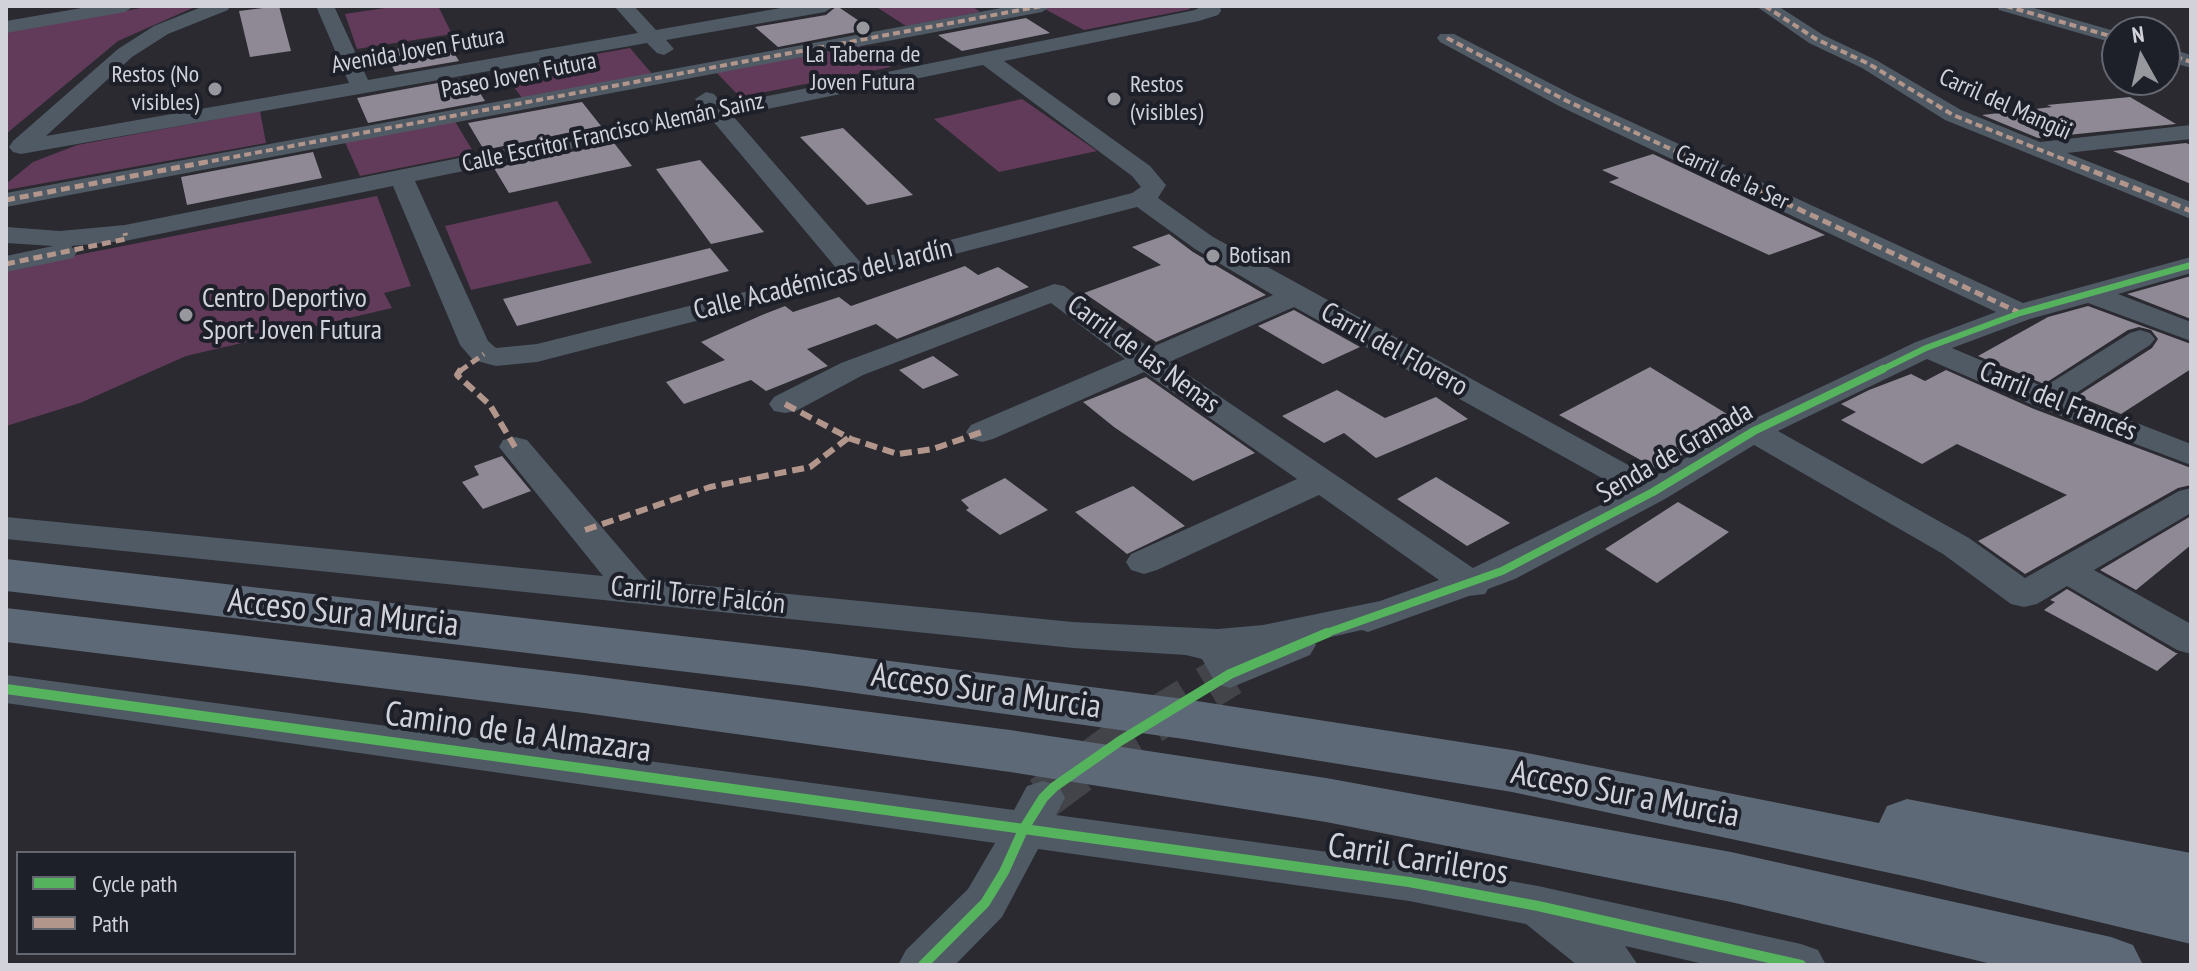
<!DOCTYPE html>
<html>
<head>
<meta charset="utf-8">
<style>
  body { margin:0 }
  #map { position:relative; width:2197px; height:971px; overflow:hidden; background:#2a2a30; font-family:"PT Sans Narrow",sans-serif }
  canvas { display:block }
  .frame { position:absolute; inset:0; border:8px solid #d1d2da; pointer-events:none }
  .legend { position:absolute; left:16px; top:851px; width:280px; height:104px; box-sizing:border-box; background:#1d1f29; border:2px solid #656770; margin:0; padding:10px 14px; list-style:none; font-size:24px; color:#d1d2da }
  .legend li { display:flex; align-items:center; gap:16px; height:40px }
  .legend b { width:40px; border:2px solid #656770 }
  .north { position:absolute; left:2101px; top:16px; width:80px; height:80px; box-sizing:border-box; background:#1d1f29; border:2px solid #656770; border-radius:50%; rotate:352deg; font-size:22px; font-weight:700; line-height:32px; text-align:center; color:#d1d2da }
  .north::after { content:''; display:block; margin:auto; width:28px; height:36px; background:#97979e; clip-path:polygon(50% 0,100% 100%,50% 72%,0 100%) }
</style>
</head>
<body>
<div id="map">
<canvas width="2197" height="971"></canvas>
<div class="frame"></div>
<ul class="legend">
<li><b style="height:10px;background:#56b35d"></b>Cycle path</li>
<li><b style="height:10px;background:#b2968c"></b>Path</li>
</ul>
<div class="north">N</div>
</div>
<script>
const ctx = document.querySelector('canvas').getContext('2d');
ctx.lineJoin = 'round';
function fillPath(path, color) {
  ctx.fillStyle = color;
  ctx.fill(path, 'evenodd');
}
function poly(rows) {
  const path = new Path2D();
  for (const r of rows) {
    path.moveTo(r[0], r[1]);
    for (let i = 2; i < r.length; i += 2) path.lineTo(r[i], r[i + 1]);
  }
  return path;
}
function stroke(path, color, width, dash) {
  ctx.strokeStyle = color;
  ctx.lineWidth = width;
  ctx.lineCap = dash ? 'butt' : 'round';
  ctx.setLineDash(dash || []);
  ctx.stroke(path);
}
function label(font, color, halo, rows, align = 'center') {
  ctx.font = font + ' "PT Sans Narrow",sans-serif';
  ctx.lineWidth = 8;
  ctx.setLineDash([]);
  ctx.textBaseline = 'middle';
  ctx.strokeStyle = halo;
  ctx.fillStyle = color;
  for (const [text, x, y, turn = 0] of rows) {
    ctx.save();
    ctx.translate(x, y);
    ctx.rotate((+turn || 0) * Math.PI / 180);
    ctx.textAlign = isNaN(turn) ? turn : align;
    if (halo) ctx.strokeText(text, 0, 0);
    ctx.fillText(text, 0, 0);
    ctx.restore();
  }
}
const green = poly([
  [152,6,197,6,118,41,6,134,6,32],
  [398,6,438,6,452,34,357,49,345,14],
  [875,6,972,6,980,12,906,26],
  [1056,6,1185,6,1191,9,1084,30,1043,8],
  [860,42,891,67,740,97,714,70],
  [630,48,653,75,522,98,502,71],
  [1022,99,1097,151,999,172,934,119],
  [260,111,266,143,6,190,6,184,33,162,77,145],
  [453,118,474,153,360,176,344,140],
  [377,196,411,286,384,293,392,308,186,356,80,403,6,426,6,269],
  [557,201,592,263,471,290,445,226]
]);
const building = poly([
  [279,6,291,51,250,57,239,11],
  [837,6,871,29,778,47,755,27,826,15],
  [1026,18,1050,33,962,51,938,35],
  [446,40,459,61,395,72,384,51],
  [470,77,485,101,368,123,357,98],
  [2130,97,2176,124,2038,138,1982,115,2052,107,2047,105],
  [582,102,601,126,484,150,468,123],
  [843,128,913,195,867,205,800,137],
  [614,143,632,166,509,193,494,168],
  [2186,143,2191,145,2191,184,2113,151],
  [313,152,322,178,187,205,181,177],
  [1653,154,1825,235,1769,255,1609,182,1619,178,1602,170],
  [700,160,764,232,711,244,656,169],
  [1169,234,1193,252,1266,295,1156,342,1084,293,1161,265,1132,247],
  [710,248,729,271,517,326,503,299],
  [965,266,978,275,998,267,1029,287,897,339,876,324,807,349,828,366,766,391,751,380,684,404,666,382,725,360,701,342,762,315,785,306,793,312,839,297,851,306],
  [2191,276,2191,319,2127,294],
  [2088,306,2191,344,2191,369,2121,414,2077,396,2152,348,2158,339,2151,330,2139,327,2128,330,2044,384,1978,356,2048,317],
  [1294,310,1360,347,1323,364,1258,326],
  [933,356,959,375,923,389,899,370],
  [1650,367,1732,417,1676,447,1686,453,1657,469,1559,415],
  [1946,370,2034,409,2191,468,2191,485,2178,488,2025,574,1978,541,2067,495,1957,444,1922,464,1841,420,1856,412,1841,404,1869,390,1911,374,1925,381],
  [1146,377,1255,453,1193,481,1114,427,1083,402],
  [1337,390,1385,418,1436,397,1468,419,1376,458,1344,433,1324,443,1282,416],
  [502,456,531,491,483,509,462,482,479,475,474,466],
  [1436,477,1510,523,1467,546,1397,499],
  [1005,478,1048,510,1000,535,966,510,969,508,961,500],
  [1133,486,1185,526,1127,554,1075,512],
  [1678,502,1729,532,1657,583,1605,549],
  [2191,516,2191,545,2136,590,2100,570],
  [2067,589,2176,653,2178,653,2157,671,2044,610,2055,602,2050,600]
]);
const streetTunnel = poly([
  [1043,798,1120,741,1230,674]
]);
const street = poly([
  [93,6,134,6,125,12,6,33,6,21,93,6],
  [204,6,230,6,228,10,168,34,132,57,46,136,349,83,316,6,334,6,368,80,638,33,614,6,634,6,656,30,792,6,834,6,825,12,666,40,674,49,664,55,657,53,647,43,21,154,13,152,9,147,13,141,118,49,154,26,204,6],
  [1012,6,1051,6,1042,12,6,207,6,193,1012,6],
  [1202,6,1220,6,1221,11,1218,15,1199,21,1004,61,1150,166,1166,185,1158,198,1213,237,1652,478,1743,424,1916,342,1996,312,1559,106,1440,42,1437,38,1440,34,1454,34,1575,96,2023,303,2191,257,2191,273,2118,294,2191,322,2191,341,2088,303,2030,319,1952,348,2044,387,2130,333,2140,330,2150,333,2155,339,2150,345,2070,397,2191,444,2191,465,2035,406,1927,359,1778,431,1969,538,2025,578,2179,491,2191,488,2191,513,2094,570,2191,624,2191,654,2177,650,2067,586,2037,604,2024,607,2011,604,1943,554,1754,445,1665,499,1515,579,1488,589,1485,594,1469,596,1368,632,1362,630,1313,641,1316,645,1310,655,1230,688,1216,684,1202,659,1186,655,1073,648,6,539,6,517,603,576,499,447,503,440,515,437,527,440,647,580,1073,622,1218,629,1263,625,1380,601,1439,580,1319,495,1157,570,1144,574,1131,570,1126,562,1131,554,1297,479,1144,372,993,439,982,442,971,439,966,432,971,425,1125,359,1051,303,863,375,796,411,785,413,774,411,769,404,774,397,841,363,1054,284,1064,286,1150,348,1273,295,1195,249,1137,207,537,362,496,366,473,360,460,345,393,186,125,241,71,246,77,252,73,258,6,272,6,256,53,246,6,243,6,227,60,231,125,225,703,109,695,99,706,92,714,94,723,105,1195,10,1202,6],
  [983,65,1132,176,1141,187,1132,193,861,263,733,116,983,65],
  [712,120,837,269,537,344,496,348,488,341,415,181,712,120],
  [1294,307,1627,492,1473,568,1169,362,1294,307],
  [1756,6,1778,6,1823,35,1876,60,1961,110,2040,142,2191,125,2191,139,2067,153,2191,202,2191,219,1945,120,1862,68,1809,43,1756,6],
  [1997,6,2027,6,2118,32,2117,44,1999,10,1997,6],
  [2165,47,2191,55,2191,68,2165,60,2165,47],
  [6,675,1014,810,1027,786,1043,781,1059,786,1065,798,1056,815,1409,863,1538,886,1801,944,1818,950,1826,965,1708,965,1625,946,1638,965,1577,965,1526,924,1409,901,1038,849,1002,917,955,965,898,965,906,950,968,889,995,843,6,703,6,675]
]);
const highway = poly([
  [6,559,805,650,1184,699,1512,750,1879,823,1887,806,1907,799,2191,853,2191,944,1918,879,1512,792,1184,739,805,686,6,591,6,559],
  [6,608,584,675,1010,730,1326,778,1731,852,2111,937,2133,945,2143,965,1996,965,1731,902,1326,822,1010,772,584,713,6,642,6,608]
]);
const quietFar2 = poly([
  [1765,6,1816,39,1869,64,1953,115,2073,163],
  [2006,6,2117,38],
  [1447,38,1567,101,1701,163],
  [2165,53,2191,62],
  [201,163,1042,6]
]);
const quietFar1 = poly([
  [1696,161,2020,313],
  [2068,161,2191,211],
  [6,200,212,161],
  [6,264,126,239,125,233],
  [460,371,484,354]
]);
const quiet = poly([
  [461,369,457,375,490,405,515,447],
  [785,404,851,439,898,454,933,449,982,432],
  [585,530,710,487,810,467,848,438]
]);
const cyclewayFar2 = poly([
  [1879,371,1926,348,2020,313,2191,265]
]);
const cyclewayFar1 = poly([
  [1321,635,1502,571,1653,492,1754,431,1883,369]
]);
const cycleway = poly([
  [6,689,1409,882,1538,906,1801,965],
  [923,965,985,903,1004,872,1023,830,1043,798,1054,787,1120,741,1230,674,1327,633]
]);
const markers = [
  [863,28,8,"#97979e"],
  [215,89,8,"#97979e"],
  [1114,99,8,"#97979e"],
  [1213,256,8,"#97979e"],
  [186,315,8,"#97979e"]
];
const farStreetnames = [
  ["Avenida Joven Futura",418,51,-10],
  ["Paseo Joven Futura",519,76,-11],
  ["Carril del Mangüi",2005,105,24],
  ["Calle Escritor Francisco Alemán Sainz",613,133,-12],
  ["Carril de la Ser",1732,178,25]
];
const farPoinames = [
  ["La Taberna de",863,55,"center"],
  ["Joven Futura",863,83,"center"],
  ["Restos (No",199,75,"right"],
  ["visibles)",199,103,"right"],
  ["Restos",1130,85],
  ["(visibles)",1130,113],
  ["Botisan",1229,256]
];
const streetNames = [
  ["Calle Académicas del Jardín",823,280,-14],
  ["Carril del Florero",1394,350,29],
  ["Carril de las Nenas",1143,355,36],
  ["Carril del Francés",2058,402,22],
  ["Senda de Granada",1675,453,-30],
  ["Carril Torre Falcón",698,596,6]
];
const poiNames = [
  ["Centro Deportivo",202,299],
  ["Sport Joven Futura",202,331]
];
const nearStreetnames = [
  ["Acceso Sur a Murcia",343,614,6],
  ["Acceso Sur a Murcia",986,692,8],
  ["Camino de la Almazara",518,733,8],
  ["Acceso Sur a Murcia",1625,795,11],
  ["Carril Carrileros",1418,860,9]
];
fillPath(green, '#633b5a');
fillPath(building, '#8e8995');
stroke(streetTunnel, '#43434a', 44, [44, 22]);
fillPath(street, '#4f5a65');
fillPath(highway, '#5d6976');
stroke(quietFar2, '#b2968c', 4, [7, 4]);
stroke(quietFar1, '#b2968c', 5, [9, 5]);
stroke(quiet, '#b2968c', 6, [12, 6]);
stroke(cyclewayFar2, '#56b35d', 6);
stroke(cyclewayFar1, '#56b35d', 8);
stroke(cycleway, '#56b35d', 10);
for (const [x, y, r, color] of markers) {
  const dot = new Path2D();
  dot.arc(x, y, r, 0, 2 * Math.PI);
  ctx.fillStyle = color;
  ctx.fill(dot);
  stroke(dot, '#1d1f29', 3);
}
label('24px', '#d1d2da', '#1d1f29', farStreetnames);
label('24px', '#d1d2da', '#1d1f29', farPoinames, 'left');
label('28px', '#d1d2da', '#1d1f29', streetNames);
label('28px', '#d1d2da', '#1d1f29', poiNames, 'left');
label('34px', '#d1d2da', '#1d1f29', nearStreetnames);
</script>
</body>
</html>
